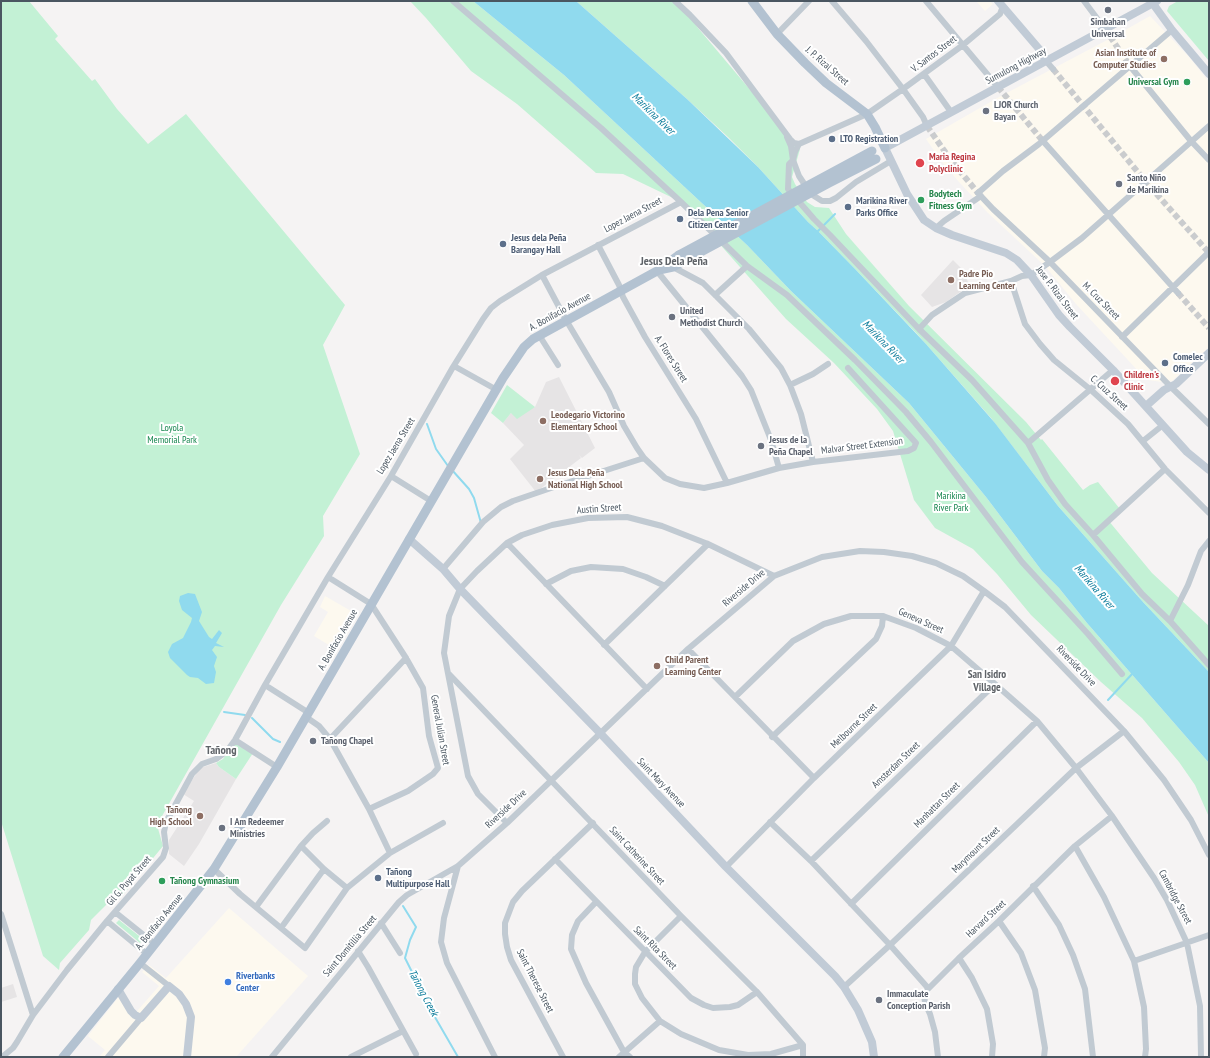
<!DOCTYPE html>
<html>
<head>
<meta charset="utf-8">
<style>
  body { margin:0 }
  #map { position:relative; width:1210px; height:1058px; overflow:hidden; background:#f5f3f3; font-family:"PT Sans Narrow",sans-serif }
  canvas { display:block }
  .frame { position:absolute; inset:0; border:2px solid #4a5661; pointer-events:none }
</style>
</head>
<body>
<div id="map">
<canvas width="1210" height="1058"></canvas>
<div class="frame"></div>
</div>
<script>
const ctx = document.querySelector('canvas').getContext('2d');
ctx.lineJoin = 'round';
function fillPath(path, color) {
  ctx.fillStyle = color;
  ctx.fill(path, 'evenodd');
}
function poly(rows) {
  const path = new Path2D();
  for (const r of rows) {
    path.moveTo(r[0], r[1]);
    for (let i = 2; i < r.length; i += 2) path.lineTo(r[i], r[i + 1]);
  }
  return path;
}
function stroke(path, color, width, dash) {
  ctx.strokeStyle = color;
  ctx.lineWidth = width;
  ctx.lineCap = dash ? 'butt' : 'round';
  ctx.setLineDash(dash || []);
  ctx.stroke(path);
}
function label(font, color, halo, rows, align = 'center') {
  ctx.font = font + ' "PT Sans Narrow",sans-serif';
  ctx.lineWidth = 4;
  ctx.setLineDash([]);
  ctx.textBaseline = 'middle';
  ctx.strokeStyle = halo;
  ctx.fillStyle = color;
  for (const [text, x, y, turn = 0] of rows) {
    ctx.save();
    ctx.translate(x, y);
    ctx.rotate((+turn || 0) * Math.PI / 180);
    ctx.textAlign = isNaN(turn) ? turn : align;
    if (halo) ctx.strokeText(text, 0, 0);
    ctx.fillText(text, 0, 0);
    ctx.restore();
  }
}
const commercial = poly([
  [976,1,990,1,993,4,985,11],
  [1150,16,1189,57,1209,82,1209,347,1172,381,1165,380,1162,382,1148,380,1140,373,1076,304,1045,266,988,213,959,182,942,162,926,139,999,97,1111,38],
  [325,596,358,615,337,650,314,636,328,612,320,607],
  [229,908,308,976,236,1057,99,1057,105,1050,88,1036,121,994,131,1018,159,986,142,972,149,965,166,978]
]);
const education = poly([
  [953,260,964,271,970,288,963,290,946,302,932,307,921,295],
  [559,377,595,448,582,458,579,455,581,458,536,492,510,459,524,445,503,423,511,413,535,407,546,382],
  [216,763,219,767,236,779,199,844,184,866,169,854,169,840,194,801,183,794,200,768],
  [13,984,17,997,1,1002,1,988]
]);
const green = poly([
  [1,1,29,1,58,36,55,39,92,81,95,79,117,109,148,144,186,114,345,305,323,345,360,454,323,516,324,536,281,605,157,825,163,846,122,896,116,900,111,900,91,920,89,930,60,963,59,970,43,956,1,821],
  [410,1,473,1,564,75,747,245,791,291,909,403,986,497,1042,571,1059,588,1087,623,1209,763,1209,817,1195,785,1179,762,1142,718,1101,682,1031,615,997,574,973,549,935,528,914,500,893,431,877,409,834,363,786,319,709,232,673,198,623,174,596,173,517,104,471,71,426,18],
  [576,1,679,1,698,28,800,149,792,177,795,184,807,202,815,207,829,208,846,234,909,306,1026,422,1041,440,1042,439,1083,490,1090,485,1098,482,1120,509,1108,520,1152,573,1209,626,1209,672,1143,602,1058,506,991,418,918,335,857,271,817,230,808,222,758,167,728,137,687,99],
  [1178,1,1209,1,1209,61,1167,11,1169,6],
  [507,385,535,407,517,419,511,413,503,423,491,413],
  [236,742,253,753,236,779,219,767,216,763,223,759],
  [119,920,143,939,140,943,116,923]
]);
const water = poly([
  [473,1,576,1,687,99,758,167,808,222,817,230,857,271,926,344,995,423,1058,506,1143,602,1209,672,1209,763,1087,623,1059,588,1042,571,986,497,909,403,791,291,747,245,564,75],
  [188,593,195,594,202,612,199,621,209,637,212,639,219,630,222,633,216,643,224,647,215,646,212,650,217,657,214,666,216,672,214,683,206,684,198,678,190,677,187,675,170,658,168,652,172,644,183,638,191,622,192,618,182,610,179,601,180,596]
]);
const stream = poly([
  [817,232,835,214],
  [427,424,436,449,448,466],
  [452,470,469,489,474,498,481,523],
  [1108,700,1133,673],
  [224,712,245,715],
  [252,718,273,739,280,742],
  [403,906,416,927,410,940,405,958,432,1012,458,1057]
]);
const streetTunnel = poly([
  [1105,29,1130,66],
  [1053,69,1146,182,1209,253],
  [998,87,1042,140],
  [927,126,950,159,978,193],
  [1178,293,1209,328]
]);
const street = poly([
  [453,1,601,128,681,202,747,266,787,295,855,360,906,412,931,442,1022,562,1088,634,1122,674],
  [675,1,690,15,726,53,790,139,794,143,799,144],
  [832,1,866,41,903,89,923,117,927,126],
  [926,1,998,87],
  [1084,1,1105,29],
  [1003,6,1000,14,963,45,903,89,867,114,799,144,795,152,793,160,789,164,788,189,814,219,830,235,919,329,972,380,1028,443,1048,480,1065,504,1093,535,1142,594,1170,621,1209,665],
  [1172,30,1039,144,1003,171,978,193,993,209,1050,262,1171,387,1209,424],
  [777,34,809,1],
  [1046,61,1053,69],
  [1130,66,1191,141,1209,160],
  [924,74,951,112],
  [787,137,791,146,793,160,799,176,811,194,822,201,830,201,836,198,856,182,891,161],
  [1042,140,1178,293],
  [936,228,944,221,981,196],
  [598,245,619,285,623,297,645,337,696,419,727,483],
  [673,267,703,283,749,329,781,368,790,385,801,414,813,462],
  [657,271,742,376,751,390,771,440,779,468],
  [542,275,566,320,609,392,624,426,637,448,644,458,665,478,680,484,704,488,727,483,779,468,813,462,908,451,914,448,916,443,848,368],
  [1011,281,1025,324,1040,344,1054,360,1091,390,1128,424,1165,469,1209,513],
  [715,295,747,266],
  [919,329,932,315,965,293,1011,281,1022,276,1031,275,1050,262,1082,238,1209,126],
  [539,335,558,365],
  [1122,337,1208,253],
  [454,366,497,390],
  [790,385,813,374,828,364],
  [1143,441,1163,425],
  [1028,443,1113,370],
  [391,476,431,501],
  [1093,535,1165,469],
  [507,543,647,689],
  [443,569,483,522,501,507,513,501,554,487,644,458],
  [328,577,371,604,406,658,423,688,429,736,438,768,433,774,408,791,369,809],
  [546,584,571,571,591,567,623,569,646,577,665,586],
  [1170,621,1188,585,1201,551,1209,541],
  [604,645,708,544],
  [688,649,814,778],
  [448,673,681,916,757,992,803,1045,803,1057],
  [265,685,309,713],
  [735,697,793,641,824,624,851,616,883,616,916,628,951,646,995,684,1037,721,1076,768,1112,816,1154,878,1167,900,1187,943,1200,1006,1201,1057],
  [306,717,319,726,330,739,369,809,390,853],
  [772,737,876,639,882,626,883,616],
  [330,739,406,658],
  [235,740,277,767],
  [770,822,811,861,890,945,928,988],
  [507,823,478,794,468,776,444,653,449,616,460,589,477,571,507,543,522,535,552,525,588,518,627,517,662,526,708,544,774,576],
  [301,846,324,869,347,888],
  [1075,846,1104,897,1134,961,1144,1007,1146,1049,1145,1057],
  [555,859,691,998,704,1005,713,1008,730,1007,738,1005,757,992],
  [811,861,995,684],
  [458,866,444,918,441,942,447,963,495,1057],
  [726,867,814,778,951,646,984,591],
  [214,869,240,894,305,948,347,888,390,853,443,823],
  [1033,886,1059,925,1073,955,1085,989,1093,1057],
  [596,902,578,921,572,935,571,949,586,983,624,1052,630,1057],
  [851,904,1037,721],
  [256,907,301,846,313,833,327,821],
  [115,912,155,944],
  [1,914,33,1015],
  [681,916,645,952,636,967,635,974,635,984,642,998,660,1021,681,1034,719,1050,748,1055,771,1054,803,1045],
  [107,921,147,954],
  [999,921,1021,953,1035,990,1045,1048,1044,1057],
  [381,923,400,953],
  [281,928,324,869],
  [358,951,368,967,416,1054],
  [959,958,972,978,987,1009,993,1044,992,1057],
  [1134,961,1209,935],
  [140,963,169,986],
  [844,987,890,945,1076,768,1124,731],
  [2,1057,13,1048,17,1042,33,1015,67,970,107,921,163,857,166,848,164,832,166,822,192,774,202,764,216,759,227,751,235,740,265,685,328,577,391,476,453,367,483,319,491,308,500,301,542,275,681,202],
  [108,1057,141,1018],
  [272,1057,399,902,407,895,458,866,507,823,688,649,774,576,822,557,860,551,884,552,912,556,936,563,963,576,984,591,1005,607,1124,731,1164,780,1191,820,1209,855],
  [351,1057,403,1031],
  [563,1057,511,960,507,947,505,934,505,923,513,902,522,891,593,823],
  [619,1057,660,1021],
  [938,1057,935,1032,930,1014,925,1003,924,993,959,958,999,921,1075,846,1112,816]
]);
const secondary = poly([
  [998,1,1040,50,1046,61],
  [1151,1,1172,30,1209,74],
  [1157,1,885,148,907,194,924,220,936,228,952,235,1006,253,1017,260,1031,275,1059,315,1070,327,1113,370,1187,452,1209,470],
  [1146,406,1164,390,1176,384,1209,353],
  [409,539,443,569,460,589,600,733,726,867,835,976,844,987,858,1010,872,1042,874,1057],
  [118,989,131,1011,135,1015,141,1018,169,986,179,994,186,1004,191,1017,187,1057]
]);
const primary = poly([
  [752,1,777,34,805,63,826,83,867,114,875,127,885,148],
  [659,270,673,267,684,261],
  [63,1057,140,963,214,869,277,767,503,378,524,347,533,339,657,271,679,255]
]);
const primaryBridge = poly([
  [679,255,872,151],
  [684,261,829,183,876,159]
]);
const markers = [
  [1108,10,4,"#6b7280"],
  [1164,59,4,"#8d6e63"],
  [1187,82,4,"#2e9e5b"],
  [986,111,4,"#6b7280"],
  [832,139,4,"#5c6f8a"],
  [920,163,5,"#e0444e"],
  [1119,184,4,"#6b7280"],
  [921,200,4,"#2e9e5b"],
  [848,207,4,"#5c6f8a"],
  [680,219,4,"#5c6f8a"],
  [503,244,4,"#5c6f8a"],
  [951,280,4,"#8d6e63"],
  [672,317,4,"#6b7280"],
  [1165,363,4,"#5c6f8a"],
  [1115,381,5,"#e0444e"],
  [543,421,4,"#8d6e63"],
  [761,446,4,"#6b7280"],
  [540,479,4,"#8d6e63"],
  [657,666,4,"#8d6e63"],
  [313,741,4,"#6b7280"],
  [200,816,4,"#8d6e63"],
  [222,828,4,"#6b7280"],
  [378,878,4,"#5c6f8a"],
  [162,881,4,"#2e9e5b"],
  [228,982,4,"#3f7fe0"],
  [879,1000,4,"#6b7280"]
];
const worshipNames = [
  ["Simbahan",1108,22,"center"],
  ["Universal",1108,34,"center"],
  ["LJOR Church",994,105],
  ["Bayan",994,117],
  ["Santo Niño",1127,178],
  ["de Marikina",1127,190],
  ["United",680,311],
  ["Methodist Church",680,323],
  ["Jesus de la",769,440],
  ["Peña Chapel",769,452],
  ["Tañong Chapel",321,741],
  ["I Am Redeemer",230,822],
  ["Ministries",230,834],
  ["Immaculate",887,994],
  ["Conception Parish",887,1006]
];
const educationNames = [
  ["Asian Institute of",1156,53,"right"],
  ["Computer Studies",1156,65,"right"],
  ["Padre Pio",959,274],
  ["Learning Center",959,286],
  ["Leodegario Victorino",551,415],
  ["Elementary School",551,427],
  ["Jesus Dela Peña",548,473],
  ["National High School",548,485],
  ["Child Parent",665,660],
  ["Learning Center",665,672],
  ["Tañong",192,810,"right"],
  ["High School",192,822,"right"]
];
const streetNames = [
  ["V. Santos Street",934,54,-37],
  ["J. P. Rizal Street",827,66,41],
  ["Sumulong Highway",1016,66,-28],
  ["Lopez Jaena Street",633,215,-28],
  ["Jose P. Rizal Street",1057,293,53],
  ["M. Cruz Street",1101,301,45],
  ["A. Bonifacio Avenue",560,312,-29],
  ["A. Flores Street",671,359,58],
  ["C. Cruz Street",1109,393,42],
  ["Lopez Jaena Street",396,446,-59],
  ["Malvar Street Extension",862,446,-7],
  ["Austin Street",599,509,-4],
  ["Riverside Drive",744,588,-40],
  ["Geneva Street",921,621,24],
  ["A. Bonifacio Avenue",338,640,-60],
  ["Riverside Drive",1076,666,46],
  ["Melbourne Street",854,726,-44],
  ["General Julian Street",440,730,80],
  ["Amsterdam Street",896,765,-44],
  ["Saint Mary Avenue",661,783,46],
  ["Manhattan Street",937,805,-45],
  ["Riverside Drive",506,809,-43],
  ["Marymount Street",976,850,-44],
  ["Saint Catherine Street",637,856,47],
  ["Gil G. Puyat Street",129,881,-49],
  ["Cambridge Street",1175,897,62],
  ["Harvard Street",986,919,-43],
  ["A. Bonifacio Avenue",159,922,-51],
  ["Saint Domitillia Street",350,946,-50],
  ["Saint Rita Street",655,948,45],
  ["Saint Therese Street",535,981,63]
];
const leisureNames = [
  ["Universal Gym",1179,82,"right"],
  ["Bodytech",929,194],
  ["Fitness Gym",929,206],
  ["Tañong Gymnasium",170,881]
];
const serviceNames = [
  ["LTO Registration",840,139],
  ["Marikina River",856,201],
  ["Parks Office",856,213],
  ["Dela Pena Senior",688,213],
  ["Citizen Center",688,225],
  ["Jesus dela Peña",511,238],
  ["Barangay Hall",511,250],
  ["Comelec",1173,357],
  ["Office",1173,369],
  ["Tañong",386,872],
  ["Multipurpose Hall",386,884]
];
const healthNames = [
  ["Maria Regina",929,157],
  ["Polyclinic",929,169],
  ["Children's",1124,375],
  ["Clinic",1124,387]
];
const parkNames = [
  ["Loyola",172,428],
  ["Memorial Park",172,440],
  ["Marikina",951,496],
  ["River Park",951,508]
];
const shopNames = [
  ["Riverbanks",236,976],
  ["Center",236,988]
];
const waterNames = [
  ["Marikina River",653,114,44],
  ["Marikina River",883,342,46],
  ["Marikina River",1094,587,49],
  ["Tañong Creek",423,993,62]
];
const neighbourhoodNames = [
  ["San Isidro",987,675],
  ["Village",987,688]
];
const quarterNames = [
  ["Jesus Dela Peña",674,262],
  ["Tañong",221,751]
];
fillPath(commercial, '#fdf9ef');
fillPath(education, '#e6e4e5');
fillPath(green, '#c3f1d5');
fillPath(water, '#90daee');
stroke(stream, '#90daee', 2);
stroke(streetTunnel, '#caccce', 6, [6, 3]);
stroke(street, '#c1cad2', 6);
stroke(secondary, '#c1cbd6', 8);
stroke(primary, '#b3c2d1', 9);
stroke(primaryBridge, '#b3c2d1', 9);
for (const [x, y, r, color] of markers) {
  const dot = new Path2D();
  dot.arc(x, y, r, 0, 2 * Math.PI);
  ctx.fillStyle = color;
  ctx.fill(dot);
  stroke(dot, '#fff', 1.5);
}
label('bold 10px', '#5b616d', '#fff', worshipNames, 'left');
label('bold 10px', '#785e54', '#fff', educationNames, 'left');
label('10px', '#4a5661', '#fff', streetNames);
label('bold 10px', '#27864d', '#fff', leisureNames, 'left');
label('bold 10px', '#4e5e75', '#fff', serviceNames, 'left');
label('bold 10px', '#be3a42', '#fff', healthNames, 'left');
label('10px', '#17864f', '#fff', parkNames);
label('bold 10px', '#366cbe', '#fff', shopNames, 'left');
label('italic 11px', '#0c7c9b', '#fff', waterNames);
label('bold 11px', '#5f6368', '#fff', neighbourhoodNames);
label('bold 12px', '#5f6368', '#fff', quarterNames);
</script>
</body>
</html>
